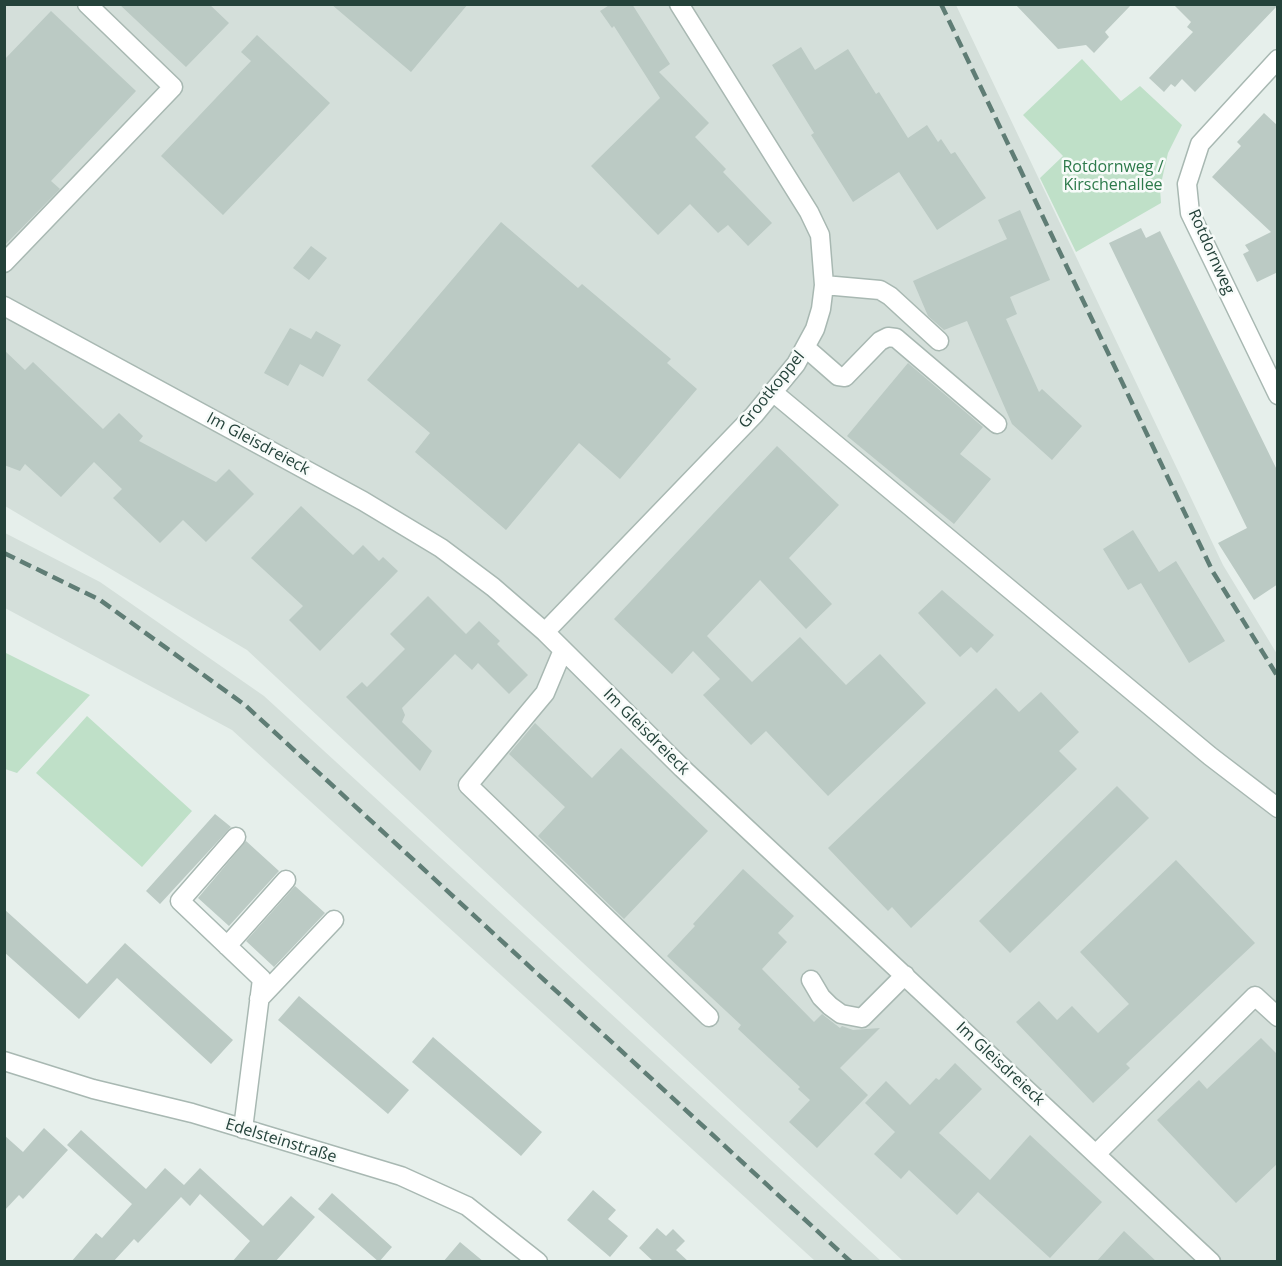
<!DOCTYPE html>
<html>
<head>
<meta charset="utf-8">
<style>
  body { margin:0 }
  #map { position:relative; width:1282px; height:1266px; overflow:hidden; background:#e6efeb; font-family:"Open Sans",sans-serif }
  canvas { display:block }
  .frame { position:absolute; inset:0; border:6px solid #24423a; pointer-events:none }
</style>
</head>
<body>
<div id="map">
<canvas width="1282" height="1266"></canvas>
<div class="frame"></div>
</div>
<script>
const ctx = document.querySelector('canvas').getContext('2d');
ctx.lineJoin = 'round';
function fillPath(path, color) {
  ctx.fillStyle = color;
  ctx.fill(path, 'evenodd');
}
function poly(rows) {
  const path = new Path2D();
  for (const r of rows) {
    path.moveTo(r[0], r[1]);
    for (let i = 2; i < r.length; i += 2) path.lineTo(r[i], r[i + 1]);
  }
  return path;
}
function stroke(path, color, width, dash) {
  ctx.strokeStyle = color;
  ctx.lineWidth = width;
  ctx.lineCap = dash ? 'butt' : 'round';
  ctx.setLineDash(dash || []);
  ctx.stroke(path);
}
function label(font, color, halo, rows, align = 'center') {
  ctx.font = font + ' "Open Sans",sans-serif';
  ctx.lineWidth = 5;
  ctx.setLineDash([]);
  ctx.textBaseline = 'middle';
  ctx.strokeStyle = halo;
  ctx.fillStyle = color;
  for (const [text, x, y, turn = 0] of rows) {
    ctx.save();
    ctx.translate(x, y);
    ctx.rotate((+turn || 0) * Math.PI / 180);
    ctx.textAlign = isNaN(turn) ? turn : align;
    if (halo) ctx.strokeText(text, 0, 0);
    ctx.fillText(text, 0, 0);
    ctx.restore();
  }
}
const built = poly([
  [5,5,956,5,1223,565,1277,654,1277,1261,903,1261,247,650,5,506],
  [5,533,100,582,264,696,881,1261,815,1261,232,730,5,608]
]);
const green = poly([
  [1082,59,1121,101,1140,86,1182,125,1168,153,1160,188,1161,203,1076,252,1040,178,1063,156,1023,115],
  [4,652,90,695,17,773,5,769],
  [87,716,192,811,142,867,36,773]
]);
const building = poly([
  [119,4,209,4,229,23,186,67],
  [331,4,468,4,411,72],
  [611,4,632,4,670,64,659,72,709,123,695,137,726,169,723,172,772,223,748,246,728,225,718,233,690,204,658,235,591,166,660,98,614,26,612,28,600,11],
  [1015,4,1132,4,1105,32,1109,37,1094,53,1086,45,1058,49],
  [1173,4,1278,4,1278,5,1195,92,1182,79,1175,87,1171,84,1164,92,1149,78,1193,32,1187,27,1191,22],
  [51,11,136,91,51,181,60,189,4,246,4,60],
  [257,35,330,103,223,215,161,156,251,61,241,52],
  [801,47,815,70,848,49,876,94,879,92,908,138,927,125,938,142,941,139,951,154,955,152,986,198,937,230,899,172,853,202,811,135,814,133,772,65],
  [1264,113,1278,126,1278,272,1257,282,1243,254,1249,251,1245,245,1271,232,1212,177,1241,146,1237,142],
  [1020,210,1050,280,1010,297,1017,314,1006,319,1039,392,1042,389,1082,426,1052,460,1012,424,967,321,944,330,928,316,913,281,1007,239,998,220],
  [501,222,578,288,582,284,671,359,667,363,697,389,620,479,579,443,506,530,415,452,430,433,367,380],
  [1141,228,1146,238,1160,231,1278,472,1278,584,1254,600,1218,543,1247,528,1109,243],
  [311,246,327,258,309,280,293,268],
  [290,328,311,339,316,331,341,345,323,377,300,364,288,386,264,373],
  [4,350,25,370,33,362,103,429,119,413,143,436,139,441,216,482,229,469,254,494,206,542,183,520,160,543,113,498,122,489,94,462,61,497,25,464,20,471,4,465],
  [908,363,983,427,960,454,991,479,954,524,847,436],
  [777,446,839,505,789,558,832,604,806,629,760,580,707,636,752,682,800,637,846,685,880,654,926,703,828,796,766,731,751,745,703,695,720,679,693,651,672,674,614,619],
  [301,506,353,555,363,545,379,561,383,557,398,571,320,651,289,620,303,606,251,558],
  [1133,530,1159,572,1176,561,1225,641,1189,663,1141,583,1128,590,1103,549],
  [942,590,994,635,977,653,971,647,960,657,918,613],
  [428,596,466,634,479,621,500,641,497,644,528,675,509,694,478,663,472,670,455,654,402,708,405,715,402,722,432,751,420,771,346,697,362,682,367,687,405,649,390,634],
  [996,688,1019,712,1041,692,1079,732,1059,751,1077,769,911,928,892,907,888,911,828,848],
  [535,723,592,778,621,748,708,831,624,919,538,836,565,807,509,754],
  [1117,786,1149,818,1010,953,979,921],
  [215,814,231,827,160,904,146,891],
  [246,841,279,871,229,926,198,898],
  [1176,860,1255,943,1126,1064,1130,1068,1093,1103,1016,1022,1039,1001,1057,1020,1072,1006,1098,1033,1129,1004,1080,952],
  [743,869,794,916,778,933,787,942,762,969,814,1022,822,1014,840,1028,842,1026,853,1030,880,1028,840,1068,868,1095,817,1148,789,1122,810,1100,798,1089,800,1087,738,1029,741,1025,667,956,695,926,693,924],
  [295,886,325,913,274,967,246,941],
  [4,909,87,984,125,943,233,1040,211,1064,117,978,79,1019,4,952],
  [299,996,409,1090,388,1114,278,1020],
  [433,1037,542,1132,521,1156,412,1062],
  [1261,1038,1278,1055,1278,1163,1236,1203,1157,1120,1199,1080,1207,1089],
  [955,1063,982,1089,939,1133,990,1180,1030,1135,1102,1202,1050,1258,978,1192,957,1215,909,1170,901,1179,874,1154,895,1132,865,1103,886,1081,910,1105,936,1078,939,1080],
  [44,1128,68,1150,23,1199,19,1195,4,1211,4,1135,23,1152],
  [81,1130,146,1189,165,1168,184,1185,200,1168,263,1226,291,1196,315,1217,275,1262,232,1262,250,1241,200,1194,190,1206,181,1197,138,1243,134,1239,113,1262,71,1262,96,1233,102,1238,132,1204,67,1145],
  [593,1190,616,1210,608,1219,628,1236,610,1257,567,1220],
  [332,1193,392,1247,379,1262,318,1209],
  [657,1228,666,1236,673,1229,685,1241,676,1250,689,1262,654,1262,639,1248],
  [1124,1231,1157,1262,1096,1262],
  [460,1242,484,1262,443,1262]
]);
const minor = poly([
  [1278,59,1200,144,1187,184,1190,213,1278,395],
  [4,263,173,87,87,4],
  [824,285,880,290,890,296,939,341],
  [4,306,363,501,441,548,493,587,545,632,682,768,1211,1262],
  [806,348,838,376,845,377,880,341,888,337,896,338,997,424],
  [774,393,1210,756,1278,808],
  [545,632,754,415,796,364,815,329,821,309,824,285,820,235,809,212,679,4],
  [563,650,545,693,468,785,709,1017],
  [236,837,180,901,262,979,243,1129],
  [227,946,286,880],
  [811,980,821,997,830,1006,841,1014,862,1018,905,975],
  [259,999,334,920],
  [4,1061,93,1089,192,1113,401,1176,467,1206,538,1262],
  [1096,1154,1255,996,1278,1017]
]);
const rail = poly([
  [941,4,1213,572,1278,677],
  [4,553,100,600,245,705,851,1262]
]);
const parkNames = [
  ["Rotdornweg /",1113,167],
  ["Kirschenallee",1113,185]
];
const streetNames = [
  ["Rotdornweg",1211,252,66],
  ["Grootkoppel",772,390,-51],
  ["Im Gleisdreieck",258,444,28],
  ["Im Gleisdreieck",646,732,45],
  ["Im Gleisdreieck",1000,1064,43],
  ["Edelsteinstraße",281,1141,17]
];
fillPath(built, '#d4dfda');
fillPath(green, '#bfe0c8');
fillPath(building, '#bbcac4');
stroke(minor, '#a8b8b2', 21);
stroke(minor, '#fff', 18);
stroke(rail, '#5f7d75', 4.5, [12, 6]);
label('16px', '#2d7a4b', '#f7fbf9', parkNames);
label('16px', '#24423a', '#f7fbf9', streetNames);
</script>
</body>
</html>
